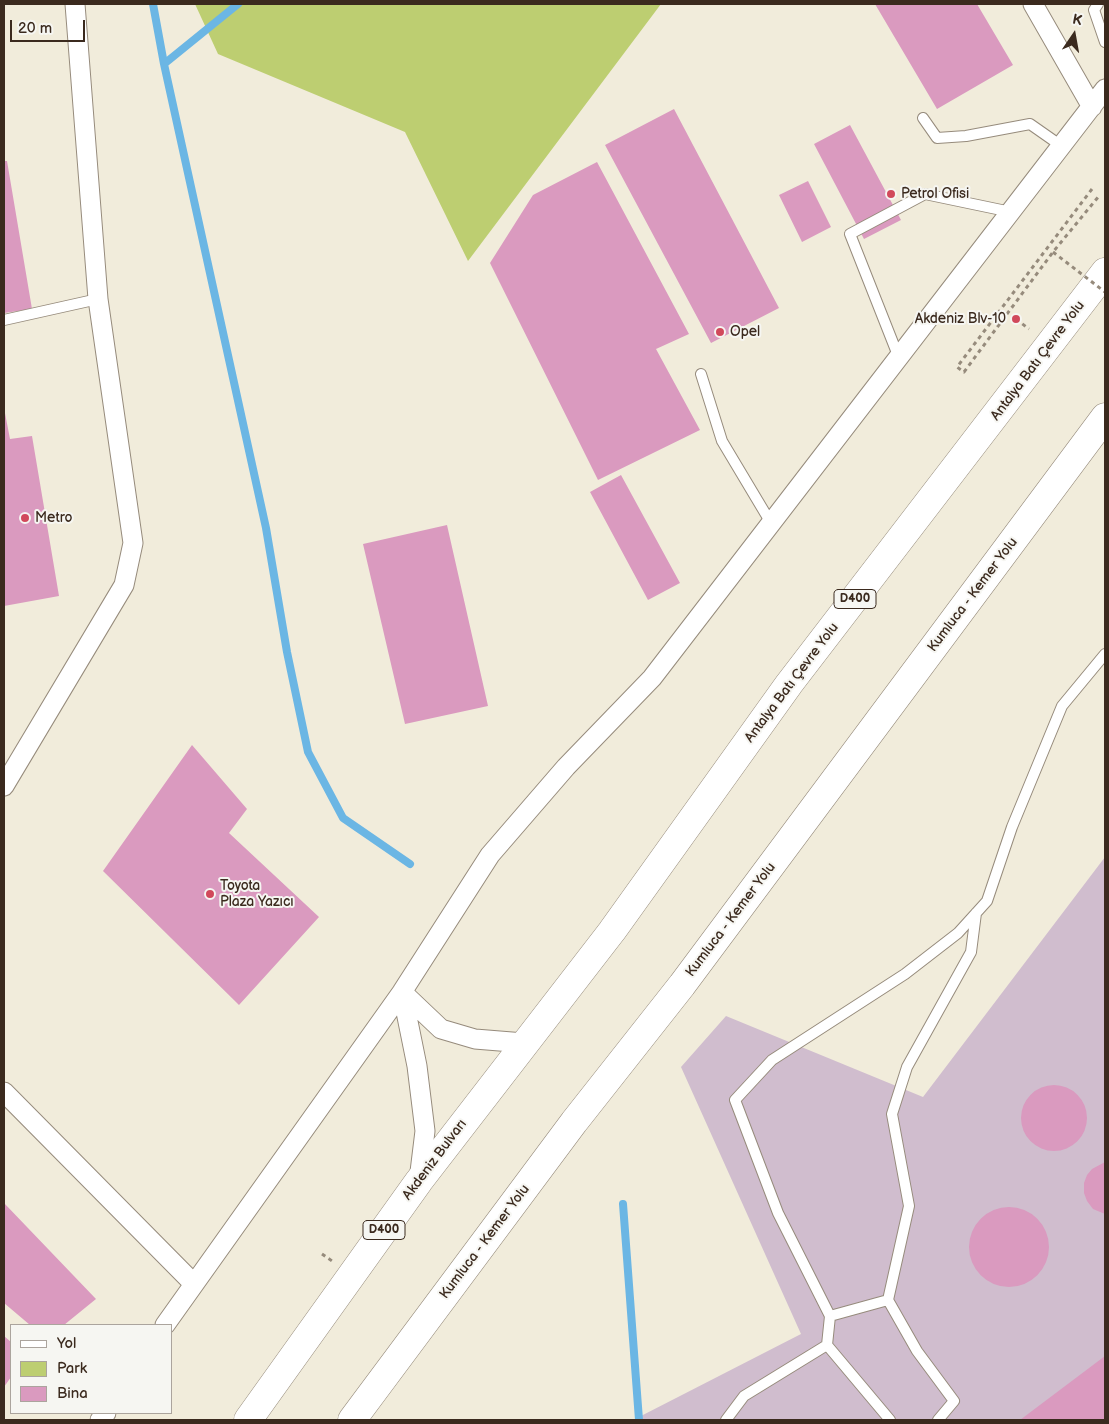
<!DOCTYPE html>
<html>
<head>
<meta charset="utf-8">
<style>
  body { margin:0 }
  #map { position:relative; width:1109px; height:1424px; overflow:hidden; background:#f1ecdb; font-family:"Balsamiq Sans",sans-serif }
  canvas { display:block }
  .frame { position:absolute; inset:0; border:5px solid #3b2a1e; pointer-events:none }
  .legend { position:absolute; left:10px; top:1324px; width:162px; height:90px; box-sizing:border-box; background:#f6f6f2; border:1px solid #aba49d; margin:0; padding:6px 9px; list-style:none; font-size:15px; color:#3b2a1e }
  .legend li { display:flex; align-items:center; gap:10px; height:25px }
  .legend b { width:25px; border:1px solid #aba49d }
  .north { position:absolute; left:1049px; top:10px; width:50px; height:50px; -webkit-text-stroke:4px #f6f6f2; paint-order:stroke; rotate:12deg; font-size:14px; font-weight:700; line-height:20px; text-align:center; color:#3b2a1e }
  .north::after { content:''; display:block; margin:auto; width:18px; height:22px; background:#3b2a1e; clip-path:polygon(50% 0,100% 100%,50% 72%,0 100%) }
  .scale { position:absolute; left:10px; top:20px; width:75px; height:22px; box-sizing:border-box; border:2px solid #3b2a1e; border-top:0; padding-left:6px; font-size:15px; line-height:18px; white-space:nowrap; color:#3b2a1e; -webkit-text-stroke:4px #f6f6f2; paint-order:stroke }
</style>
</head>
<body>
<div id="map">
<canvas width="1109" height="1424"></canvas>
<div class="frame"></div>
<ul class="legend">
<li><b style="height:6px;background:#fff"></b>Yol</li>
<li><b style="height:14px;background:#bdce71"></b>Park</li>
<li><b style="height:14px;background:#da9abf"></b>Bina</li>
</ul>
<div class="north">K</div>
<div class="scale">20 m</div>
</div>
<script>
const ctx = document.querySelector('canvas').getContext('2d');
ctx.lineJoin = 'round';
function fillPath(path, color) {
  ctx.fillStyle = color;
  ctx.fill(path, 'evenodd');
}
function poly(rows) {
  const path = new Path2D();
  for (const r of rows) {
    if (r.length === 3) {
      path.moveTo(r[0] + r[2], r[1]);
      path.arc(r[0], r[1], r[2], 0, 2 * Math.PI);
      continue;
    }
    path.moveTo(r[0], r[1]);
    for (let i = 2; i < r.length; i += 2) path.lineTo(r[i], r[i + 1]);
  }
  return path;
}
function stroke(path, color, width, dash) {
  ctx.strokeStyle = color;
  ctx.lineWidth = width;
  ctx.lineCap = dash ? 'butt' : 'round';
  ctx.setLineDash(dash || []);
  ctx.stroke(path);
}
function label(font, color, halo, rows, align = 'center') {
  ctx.font = font + ' "Balsamiq Sans",sans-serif';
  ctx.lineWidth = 4;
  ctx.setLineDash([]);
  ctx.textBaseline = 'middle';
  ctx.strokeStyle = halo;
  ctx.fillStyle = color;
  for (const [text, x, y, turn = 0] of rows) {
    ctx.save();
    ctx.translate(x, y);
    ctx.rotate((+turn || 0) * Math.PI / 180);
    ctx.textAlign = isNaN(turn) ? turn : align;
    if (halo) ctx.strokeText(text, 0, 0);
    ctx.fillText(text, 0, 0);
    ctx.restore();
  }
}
const industrial = poly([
  [1105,857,1105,1420,640,1420,639,1417,801,1334,681,1067,726,1016,923,1097]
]);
const green = poly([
  [195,4,661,4,468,261,405,132,218,54]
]);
const stream = poly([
  [153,4,164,64],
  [238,4,164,64,266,528,287,652,308,752,343,818,410,864],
  [623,1204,639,1420]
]);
const building = poly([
  [875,4,977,4,1013,65,937,109],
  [674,109,779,308,711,343,605,145],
  [850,125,901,220,864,239,814,144],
  [4,161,7,161,32,309,4,313],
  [597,162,689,334,656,349,700,430,598,480,490,263,533,195],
  [808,181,831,227,802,242,779,195],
  [4,408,10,439,32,436,59,596,4,606],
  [621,475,680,583,648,600,590,492],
  [447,525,488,706,405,724,363,544],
  [192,745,247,809,229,833,319,917,239,1005,103,871],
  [1054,1118,33],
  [1105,1162,1105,1214,1093,1209,1087,1201,1084,1193,1084,1183,1087,1175,1092,1169],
  [4,1203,96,1299,64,1325,30,1325,4,1303],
  [1009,1247,40],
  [4,1336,11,1342,11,1377,4,1387],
  [1105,1356,1105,1420,1020,1420]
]);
const path = poly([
  [1092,189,957,367,964,372,1053,252,1099,196],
  [1016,319,1029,329],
  [322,1254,332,1261]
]);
const lane = poly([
  [1098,4,1094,10,1105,42],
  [923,118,937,138,966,136,1030,124,1060,145],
  [4,320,98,299],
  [899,358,850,234,925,194,1011,212],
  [701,374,722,441,771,523],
  [888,1300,917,1351,954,1401,938,1420],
  [830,1316,888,1300,909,1206,892,1114,907,1067,971,952,976,913],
  [827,1345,890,1420],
  [726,1420,744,1396,827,1345,830,1316,778,1213,735,1100,772,1060,905,974,958,933,987,901,1012,827,1062,706,1105,654]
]);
const street = poly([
  [1033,4,1092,107],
  [4,786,124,585,133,543,98,299,75,4],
  [402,992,417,1066,425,1131,419,1180],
  [402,992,441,1029,475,1039,524,1043],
  [4,1092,194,1284],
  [165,1325,402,992,490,855,566,767,652,678,1105,89],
  [100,1420,106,1413]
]);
const highway = poly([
  [248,1420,419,1181,612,931,789,684,1105,272],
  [352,1420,574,1122,682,985,1105,417]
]);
const pathBridge = poly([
  [1053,252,1105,292]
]);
const markers = [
  [891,194,5,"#d1495b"],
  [1016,319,5,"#d1495b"],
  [720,332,5,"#d1495b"],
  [25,518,5,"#d1495b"],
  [210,894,5,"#d1495b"]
];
const shields = [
  [855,599,42],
  [384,1230,42]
];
const shieldNames = [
  ["D400",855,599],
  ["D400",384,1230]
];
const poiNames = [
  ["Petrol Ofisi",901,194],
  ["Akdeniz Blv-10",1006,319,"right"],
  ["Opel",730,332],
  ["Metro",35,518],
  ["Toyota",220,886],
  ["Plaza Yazıcı",220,902]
];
const streetNames = [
  ["Antalya Batı Çevre Yolu",1038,361,-53],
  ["Kumluca - Kemer Yolu",973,595,-53],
  ["Antalya Batı Çevre Yolu",792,683,-53],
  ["Kumluca - Kemer Yolu",731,920,-53],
  ["Akdeniz Bulvarı",435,1160,-53],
  ["Kumluca - Kemer Yolu",485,1242,-53]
];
fillPath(industrial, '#d0bdce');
fillPath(green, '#bdce71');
stroke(stream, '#6bb6e4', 8);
fillPath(building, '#da9abf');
stroke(lane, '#968b7c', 12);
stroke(street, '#968b7c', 21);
stroke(highway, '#968b7c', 29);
stroke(path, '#968b7c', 3, [4, 4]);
stroke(lane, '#fff', 10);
stroke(street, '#fff', 19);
stroke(highway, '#fff', 28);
stroke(pathBridge, '#968b7c', 3, [4, 4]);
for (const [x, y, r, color] of markers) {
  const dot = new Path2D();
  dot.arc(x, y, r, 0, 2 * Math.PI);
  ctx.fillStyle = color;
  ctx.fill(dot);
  stroke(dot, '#f6f6f2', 2);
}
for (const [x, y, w] of shields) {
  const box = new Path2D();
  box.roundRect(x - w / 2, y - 9.5, w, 19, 4);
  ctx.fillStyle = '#f6f6f2';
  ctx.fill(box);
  stroke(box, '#3b2a1e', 1);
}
label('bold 12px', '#3b2a1e', null, shieldNames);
label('14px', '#3b2a1e', '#f6f6f2', poiNames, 'left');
label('14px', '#3b2a1e', '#f6f6f2', streetNames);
</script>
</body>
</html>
